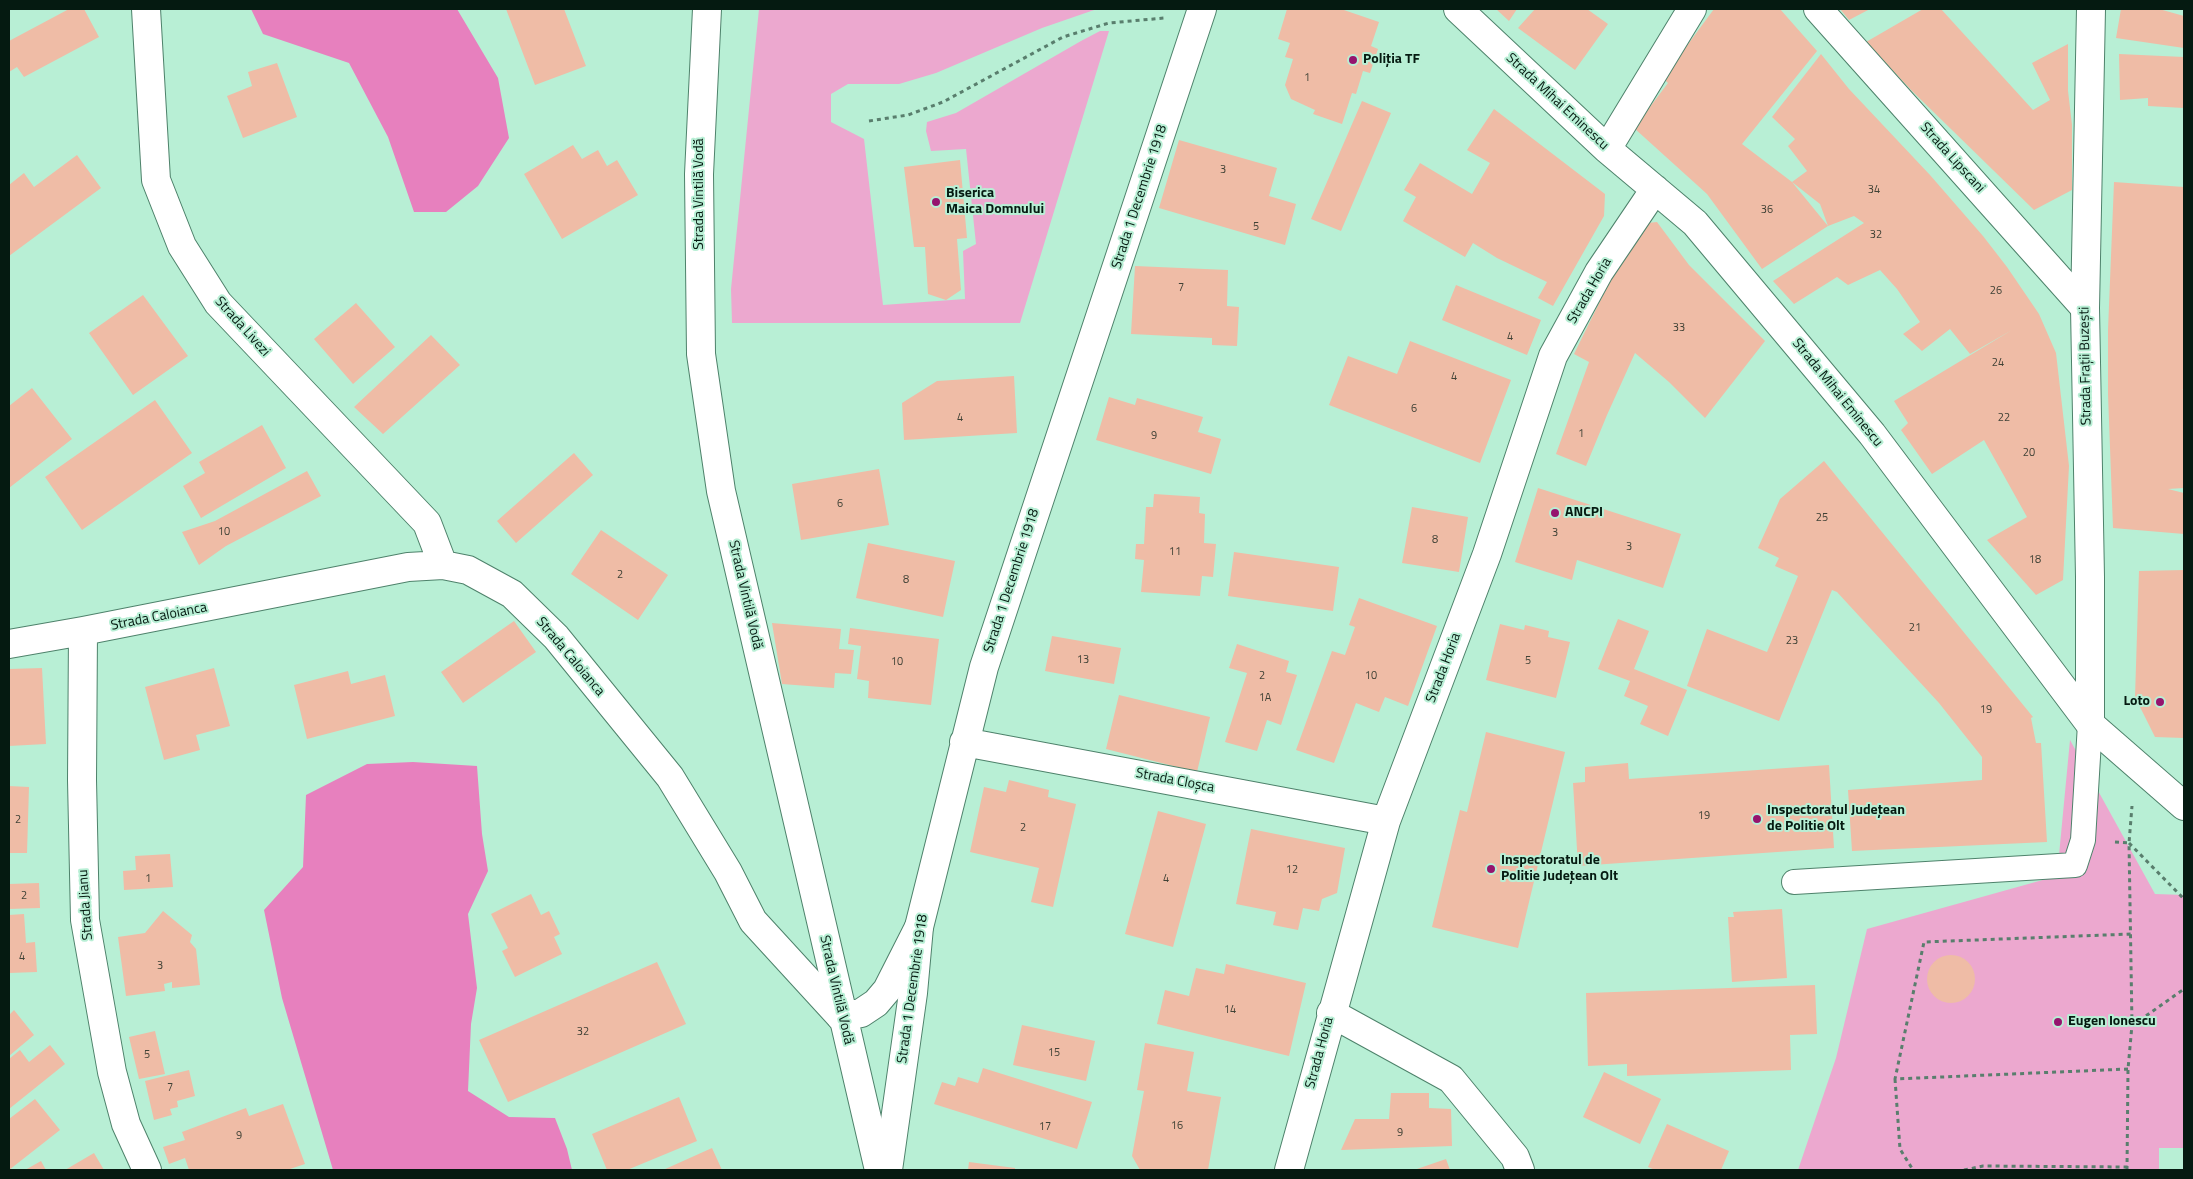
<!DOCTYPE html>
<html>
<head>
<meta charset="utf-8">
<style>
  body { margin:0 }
  #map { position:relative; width:2193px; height:1179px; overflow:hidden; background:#b8efd5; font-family:"Titillium Web",sans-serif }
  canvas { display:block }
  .frame { position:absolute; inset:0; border:10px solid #051a11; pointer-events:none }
</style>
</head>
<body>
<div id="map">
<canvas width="2193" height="1179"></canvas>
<div class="frame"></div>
</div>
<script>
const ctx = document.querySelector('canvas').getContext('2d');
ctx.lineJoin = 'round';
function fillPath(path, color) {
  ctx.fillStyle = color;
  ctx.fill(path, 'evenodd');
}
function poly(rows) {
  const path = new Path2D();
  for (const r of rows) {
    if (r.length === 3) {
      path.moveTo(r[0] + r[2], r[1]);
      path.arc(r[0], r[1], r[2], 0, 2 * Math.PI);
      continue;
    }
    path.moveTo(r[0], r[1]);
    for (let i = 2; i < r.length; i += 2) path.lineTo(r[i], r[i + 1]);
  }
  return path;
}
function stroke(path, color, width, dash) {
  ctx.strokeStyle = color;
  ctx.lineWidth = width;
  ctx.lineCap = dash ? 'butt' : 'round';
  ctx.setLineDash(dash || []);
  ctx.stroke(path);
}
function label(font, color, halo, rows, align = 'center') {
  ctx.font = font + ' "Titillium Web",sans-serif';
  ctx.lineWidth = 4;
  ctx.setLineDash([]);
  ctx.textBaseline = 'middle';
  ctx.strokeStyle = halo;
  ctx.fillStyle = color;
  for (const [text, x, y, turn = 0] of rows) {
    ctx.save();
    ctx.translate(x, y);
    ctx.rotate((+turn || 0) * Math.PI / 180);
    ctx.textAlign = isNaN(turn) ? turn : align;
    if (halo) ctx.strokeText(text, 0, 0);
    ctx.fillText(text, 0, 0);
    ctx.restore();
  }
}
const green = poly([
  [759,9,1097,9,1042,28,936,73,899,84,848,84,831,94,831,122,864,139,883,305,965,299,963,251,976,244,966,149,931,151,926,131,927,122,956,113,1081,41,1100,31,1109,31,1020,323,732,323,731,289],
  [2070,740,2155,894,2184,895,2184,1148,2159,1148,2159,1170,1798,1170,1836,1058,1867,929,2057,876]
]);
const forest = poly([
  [251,9,457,9,498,78,509,138,478,186,446,212,414,212,388,137,349,63,263,34],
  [413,762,477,766,482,834,488,871,468,914,477,988,471,1024,468,1091,509,1117,555,1118,567,1149,572,1170,333,1170,282,998,264,910,303,867,306,795,367,764]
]);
const building = poly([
  [69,9,84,9,99,37,24,77,17,67,9,72,9,41],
  [506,9,564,9,586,66,535,85],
  [1287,9,1341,9,1379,22,1371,46,1378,49,1370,73,1363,71,1356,94,1352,93,1342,124,1313,114,1315,110,1291,99,1285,85,1293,59,1285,57,1290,43,1278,39],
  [1496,9,1517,9,1509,21],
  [1535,9,1587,9,1608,24,1575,70,1518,28],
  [1714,9,1780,9,1817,51,1742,144,1792,182,1807,171,1788,146,1795,139,1772,117,1821,54,1849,89,1930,175,1983,236,2007,267,2039,314,2056,353,2069,466,2063,580,2036,595,1987,540,2027,517,1984,440,1932,474,1901,430,1908,423,1894,401,2012,330,1970,354,1950,329,1922,351,1903,334,1920,322,1897,289,1880,270,1848,285,1837,277,1794,304,1773,281,1864,223,1854,216,1828,226,1820,204,1792,182,1828,226,1762,269,1707,194,1634,128,1668,83,1663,78],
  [1840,9,1870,9,1849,20],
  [1923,9,1941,9,2033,110,2050,100,2032,63,2068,44,2068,91,2072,125,2072,190,2034,210,1912,91,1866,42],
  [2121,9,2159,9,2184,16,2184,48,2116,38],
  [2119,54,2184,57,2184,108,2148,106,2148,98,2120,100],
  [277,63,297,117,243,138,227,96,252,86,248,72],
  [1362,101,1391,113,1341,231,1311,219],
  [1494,109,1605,194,1604,216,1553,306,1538,298,1547,282,1497,258,1473,243,1465,257,1403,221,1416,197,1404,190,1420,163,1472,194,1490,163,1467,150],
  [1179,140,1277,168,1269,196,1296,204,1285,245,1159,208],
  [573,145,582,159,598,150,607,166,617,160,638,195,562,239,524,174],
  [77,155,101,188,9,256,9,185,24,173,34,187],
  [960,160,967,238,957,239,961,290,946,300,928,294,925,247,914,247,904,167],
  [2114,182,2184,187,2184,389,2182,390,2184,390,2184,488,2168,489,2184,493,2184,534,2113,528,2108,394,2108,330],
  [1657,222,1689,265,1765,341,1705,418,1669,382,1635,353,1607,415,1586,466,1556,454,1589,362,1574,354,1638,224],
  [1135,266,1228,270,1227,306,1239,307,1237,346,1212,345,1212,338,1131,334],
  [1456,285,1541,320,1527,355,1442,320],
  [143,295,188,356,133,395,89,333],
  [356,303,395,347,353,384,314,339],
  [431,335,460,365,383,434,354,407],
  [1410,341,1511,380,1480,463,1329,405,1348,356,1397,374],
  [1014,376,1017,433,904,440,902,403,937,381],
  [32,388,72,439,9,488,9,406],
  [1109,397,1135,405,1137,398,1203,417,1198,432,1221,439,1211,474,1096,440],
  [155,400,192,453,82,530,45,477],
  [262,425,286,468,201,518,183,486,205,473,199,462],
  [574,453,593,475,516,543,497,521],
  [1824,461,2033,717,2031,718,2036,743,2041,743,2047,842,1852,851,1848,790,1982,780,1982,757,1939,703,1837,592,1832,590,1779,721,1687,686,1707,629,1767,652,1798,576,1775,566,1779,558,1758,548,1780,499],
  [879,469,889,525,801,540,792,484],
  [307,471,321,496,226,546,199,565,182,532,215,521],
  [1538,488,1681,534,1663,588,1577,560,1572,580,1515,562],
  [1154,494,1200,497,1199,513,1205,514,1204,543,1216,544,1213,577,1202,576,1200,596,1141,592,1144,560,1135,559,1136,544,1144,544,1146,507,1153,507],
  [1412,507,1468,517,1459,572,1402,563],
  [601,530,668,575,638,620,571,574],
  [868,543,955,561,943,617,856,598],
  [1234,552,1339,567,1333,611,1228,596],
  [2184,570,2184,738,2155,737,2135,697,2139,571],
  [1359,598,1437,626,1408,706,1385,697,1379,712,1356,703,1334,763,1296,750,1332,651,1345,655,1355,627,1349,625],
  [1618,619,1649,631,1634,669,1687,690,1668,736,1640,724,1648,706,1624,696,1630,681,1598,669],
  [514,621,536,652,463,703,441,672],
  [772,623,841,629,839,649,854,650,851,674,835,673,834,688,782,684],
  [1500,624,1524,630,1525,625,1549,631,1548,637,1570,642,1556,698,1486,680],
  [850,628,939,639,931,705,868,698,869,681,857,679,861,646,848,644],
  [1052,636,1121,648,1114,684,1045,671],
  [1237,644,1289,661,1286,672,1297,675,1281,725,1267,720,1257,751,1225,742,1247,673,1229,668],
  [42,668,46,744,9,746,9,669],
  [214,668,230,726,196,735,200,750,164,760,145,687],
  [348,671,351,684,385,675,395,716,307,739,294,685],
  [1119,695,1210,717,1197,772,1106,749],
  [1486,732,1565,752,1518,948,1432,927,1460,810,1467,812],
  [1628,763,1629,779,1829,765,1834,848,1578,866,1573,783,1585,782,1585,767],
  [1009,780,1049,790,1048,797,1076,804,1053,907,1031,902,1039,868,970,852,984,787,1006,792],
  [9,786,29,787,27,853,9,853],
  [1158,811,1206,824,1173,947,1125,934],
  [1251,829,1345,848,1337,893,1322,899,1319,911,1303,908,1298,930,1273,925,1276,912,1236,904],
  [170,854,173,887,124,890,123,871,136,870,135,856],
  [39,883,40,908,9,909,9,884],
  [531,894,541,915,549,911,560,934,554,937,562,954,515,977,502,951,508,948,491,914],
  [1782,909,1787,978,1732,982,1728,917,1734,917,1733,912],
  [163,911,192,935,190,942,196,949,200,985,172,988,172,982,164,984,165,991,126,996,118,937,145,933],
  [24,914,26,943,35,942,37,972,9,973,9,915],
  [1951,979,24],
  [657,962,686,1024,508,1102,479,1040],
  [1226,964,1306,983,1289,1056,1157,1024,1165,990,1189,996,1196,968,1224,974],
  [1815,985,1817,1034,1790,1035,1791,1070,1627,1076,1627,1064,1588,1066,1586,993],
  [14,1010,34,1035,9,1056,9,1015],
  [1022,1025,1095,1041,1086,1081,1013,1065],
  [155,1031,165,1074,139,1079,129,1037],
  [1145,1043,1194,1052,1187,1091,1221,1097,1208,1170,1140,1170,1132,1156,1144,1091,1137,1090],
  [50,1045,65,1064,9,1109,9,1059,20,1050,29,1062],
  [983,1068,1092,1102,1077,1149,934,1104,942,1082,955,1086,958,1077,978,1083],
  [189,1070,195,1096,177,1101,178,1107,170,1109,172,1115,154,1120,145,1081],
  [1604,1072,1661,1099,1640,1144,1583,1117],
  [1391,1093,1429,1093,1429,1108,1451,1109,1452,1146,1341,1150,1355,1119,1389,1119],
  [679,1097,697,1141,627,1170,607,1170,592,1134],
  [35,1099,60,1130,9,1170,9,1119],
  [283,1104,305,1164,287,1170,189,1170,185,1158,169,1164,163,1147,185,1140,182,1132,246,1108,249,1116],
  [1667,1124,1729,1151,1721,1170,1655,1170,1648,1167],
  [712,1148,722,1170,663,1170],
  [94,1153,104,1170,65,1170],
  [1446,1159,1450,1170,1414,1170],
  [41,1161,46,1170,25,1170],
  [969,1162,1015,1168,1015,1170,968,1170]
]);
const path = poly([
  [869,121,908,115,943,102,1063,37,1109,23,1164,18],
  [2115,842,2129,843,2132,806],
  [2129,843,2184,899],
  [2133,1025,2184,989],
  [2128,1069,1895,1079,1924,942,2131,934],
  [1895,1079,1900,1149,1913,1170],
  [1964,1170,1983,1166,2128,1167],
  [2127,1170,2128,1069,2132,1025,2129,843]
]);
const service = poly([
  [1794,882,2075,865,2083,840,2090,724]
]);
const pedestrian = poly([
  [1818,9,2085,308]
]);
const minor = poly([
  [146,9,156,180,182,246,218,303,427,523,443,565],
  [1458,9,1607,149,1695,223,1872,434,2090,724,2184,806],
  [1607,149,1692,9],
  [83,631,82,780,85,920,112,1072,126,1124,147,1170],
  [9,644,83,631,408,567,443,565,468,570,512,594,556,637,670,777,728,872,753,921,841,1017],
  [2090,724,2090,577,2085,308,2091,9],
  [964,742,1386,821],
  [1331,1013,1451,1079,1515,1157,1520,1170],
  [888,1170,913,993,919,927,984,667,1202,9],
  [1289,1170,1386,821,1487,554,1553,356,1599,272,1655,189]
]);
const secondary = poly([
  [707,9,699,174,701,354,721,491,879,1170],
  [841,1017,861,1013,876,1003,887,990,919,927]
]);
const markers = [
  [1353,60,5,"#95146e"],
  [936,202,5,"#95146e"],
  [1555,513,5,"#95146e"],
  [2160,702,5,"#95146e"],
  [1757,819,5,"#95146e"],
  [1491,869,5,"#95146e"],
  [2058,1022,5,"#95146e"]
];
const numberNames = [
  ["1",1307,78],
  ["3",1223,170],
  ["34",1874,190],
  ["36",1767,210],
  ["5",1256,227],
  ["32",1876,235],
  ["7",1181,288],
  ["26",1996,291],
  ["33",1679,328],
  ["4",1510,337],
  ["24",1998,363],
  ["4",1454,377],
  ["6",1414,409],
  ["4",960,418],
  ["22",2004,418],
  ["1",1581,434],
  ["9",1154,436],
  ["20",2029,453],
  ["6",840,504],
  ["25",1822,518],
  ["10",224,532],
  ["3",1555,533],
  ["8",1435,540],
  ["3",1629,547],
  ["11",1175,552],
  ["18",2035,560],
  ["2",620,575],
  ["8",906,580],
  ["21",1915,628],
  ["23",1792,641],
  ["13",1083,660],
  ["5",1528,661],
  ["10",897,662],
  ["2",1262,676],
  ["10",1371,676],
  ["1A",1265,698],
  ["19",1986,710],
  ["19",1704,816],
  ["2",18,820],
  ["2",1023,828],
  ["12",1292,870],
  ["1",148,879],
  ["4",1166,879],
  ["2",24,896],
  ["4",22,957],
  ["3",160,966],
  ["14",1230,1010],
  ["32",583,1032],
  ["15",1054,1053],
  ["5",147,1055],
  ["7",170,1088],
  ["16",1177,1126],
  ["17",1045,1127],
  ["9",1400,1133],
  ["9",239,1136]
];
const poiNames = [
  ["Poliția TF",1363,60],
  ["Biserica",946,194],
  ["Maica Domnului",946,210],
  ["ANCPI",1565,513],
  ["Loto",2150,702,"right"],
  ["Inspectoratul Județean",1767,811],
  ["de Politie Olt",1767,827],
  ["Inspectoratul de",1501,861],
  ["Politie Județean Olt",1501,877],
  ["Eugen Ionescu",2068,1022]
];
const streetNames = [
  ["Strada Mihai Eminescu",1557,102,43],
  ["Strada Lipscani",1952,158,48],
  ["Strada Vintilă Vodă",700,194,-90],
  ["Strada 1 Decembrie 1918",1140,197,-72],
  ["Strada Horia",1590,291,-60],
  ["Strada Livezi",242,327,48],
  ["Strada Frații Buzești",2086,366,-91],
  ["Strada Mihai Eminescu",1837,393,51],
  ["Strada 1 Decembrie 1918",1012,581,-72],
  ["Strada Vintilă Vodă",745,595,77],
  ["Strada Caloianca",159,617,-11],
  ["Strada Caloianca",570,657,50],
  ["Strada Horia",1444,668,-69],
  ["Strada Cloșca",1175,781,11],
  ["Strada Jianu",86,905,-94],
  ["Strada 1 Decembrie 1918",913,989,-82],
  ["Strada Vintilă Vodă",836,990,77],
  ["Strada Horia",1320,1053,-75]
];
fillPath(green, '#eca8cf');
fillPath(forest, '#e780be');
fillPath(building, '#efbca6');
stroke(service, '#4e826b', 26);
stroke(pedestrian, '#4e826b', 30);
stroke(minor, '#4e826b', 30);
stroke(secondary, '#4e826b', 30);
stroke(path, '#597e6d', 3, [4, 4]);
stroke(service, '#fff', 24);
stroke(pedestrian, '#fff', 28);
stroke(minor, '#fff', 28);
stroke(secondary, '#fff', 28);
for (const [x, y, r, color] of markers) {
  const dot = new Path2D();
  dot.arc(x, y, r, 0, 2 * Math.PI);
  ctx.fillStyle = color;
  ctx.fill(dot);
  stroke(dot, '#b8efd5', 2);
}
label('11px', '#404236', null, numberNames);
label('bold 14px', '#051a11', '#b8efd5', poiNames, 'left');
label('14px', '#051a11', '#b8efd5', streetNames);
</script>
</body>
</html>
